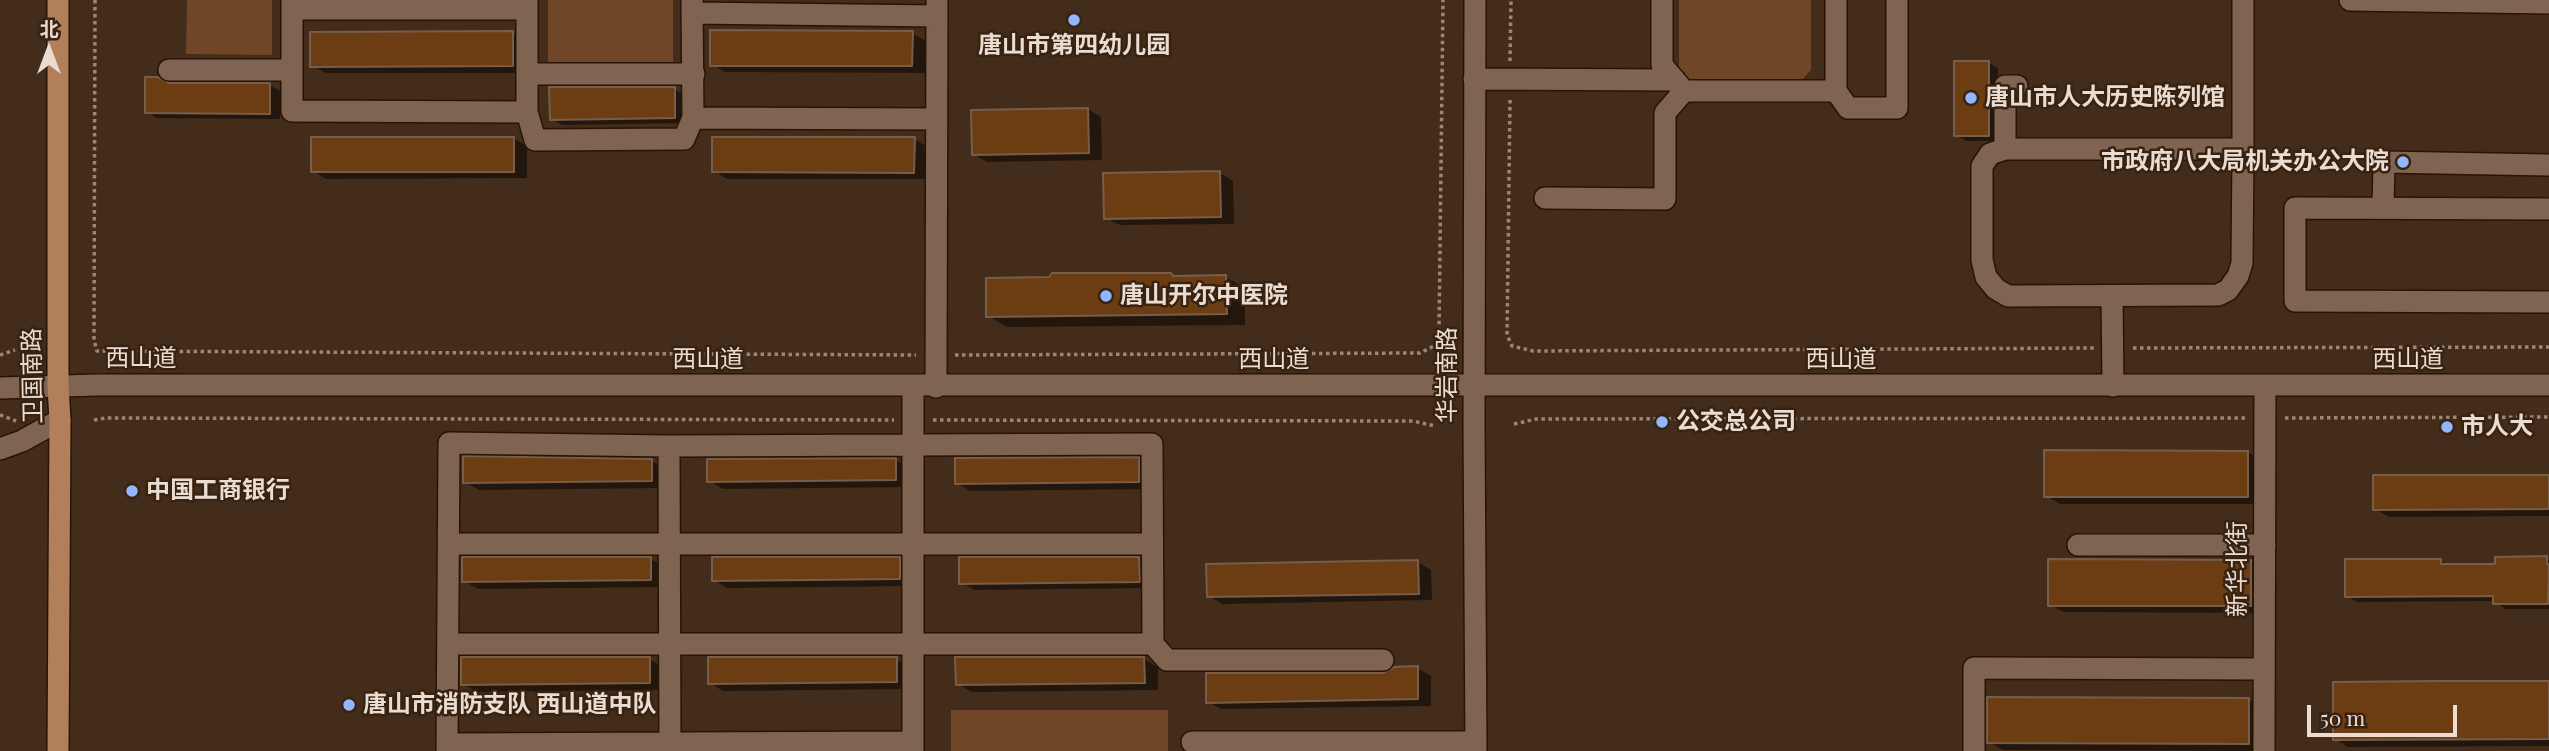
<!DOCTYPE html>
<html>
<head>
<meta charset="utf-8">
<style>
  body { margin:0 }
  #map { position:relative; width:2549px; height:751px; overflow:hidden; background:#432c1a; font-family:"Playfair Display","Noto Sans SC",serif }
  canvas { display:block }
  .north { position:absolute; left:14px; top:14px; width:70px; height:70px; -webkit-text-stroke:5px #382211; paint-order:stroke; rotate:0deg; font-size:19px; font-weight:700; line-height:28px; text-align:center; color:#ebdcd1 }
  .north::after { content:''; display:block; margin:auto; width:24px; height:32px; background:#ebdcd1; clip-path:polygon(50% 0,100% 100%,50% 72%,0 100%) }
  .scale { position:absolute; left:2307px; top:705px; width:150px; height:32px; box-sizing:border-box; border:4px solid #ebdcd1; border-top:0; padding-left:9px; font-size:21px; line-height:24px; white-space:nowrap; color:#ebdcd1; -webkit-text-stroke:5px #382211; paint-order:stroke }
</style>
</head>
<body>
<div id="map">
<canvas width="2549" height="751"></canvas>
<div class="north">北</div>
<div class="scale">50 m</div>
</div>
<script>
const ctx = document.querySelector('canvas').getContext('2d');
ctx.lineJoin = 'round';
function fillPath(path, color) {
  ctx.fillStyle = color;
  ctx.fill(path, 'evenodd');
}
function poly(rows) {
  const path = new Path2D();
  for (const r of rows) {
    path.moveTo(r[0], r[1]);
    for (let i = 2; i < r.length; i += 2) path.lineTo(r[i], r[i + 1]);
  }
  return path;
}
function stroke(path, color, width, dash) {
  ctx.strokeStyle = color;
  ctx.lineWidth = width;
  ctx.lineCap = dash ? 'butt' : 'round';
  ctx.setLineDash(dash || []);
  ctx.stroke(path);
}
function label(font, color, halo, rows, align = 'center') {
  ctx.font = font + ' "Playfair Display","Noto Sans SC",serif';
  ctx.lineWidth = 5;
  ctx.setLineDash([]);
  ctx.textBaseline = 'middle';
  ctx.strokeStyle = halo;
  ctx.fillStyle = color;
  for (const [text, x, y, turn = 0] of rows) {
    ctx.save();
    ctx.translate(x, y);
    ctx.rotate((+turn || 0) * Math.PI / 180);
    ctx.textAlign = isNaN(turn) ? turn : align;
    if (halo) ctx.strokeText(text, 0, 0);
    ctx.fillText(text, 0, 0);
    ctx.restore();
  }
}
const green = poly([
  [187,0,272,0,272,55,186,54],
  [548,0,673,0,673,83,548,82],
  [1679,0,1811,0,1811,70,1802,80,1687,79,1679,70],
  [951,710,1168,710,1168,751,951,751]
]);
const shadow = poly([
  [512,33,526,41,526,73,326,73,312,66],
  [912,33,926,41,925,73,725,72,712,65],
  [1988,62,1998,68,1998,141,1966,141,1956,135],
  [169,85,270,85,280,91,280,119,157,118,147,112],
  [674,89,684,95,685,123,562,125,551,119],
  [1088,109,1101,117,1102,160,987,162,973,154],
  [513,138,527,146,527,178,326,179,313,171],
  [914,139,928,147,928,179,727,179,714,171],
  [1220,173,1233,181,1234,224,1120,225,1106,218],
  [1170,274,1176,278,1226,277,1245,288,1245,325,1007,327,988,316],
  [2248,452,2261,460,2261,504,2060,504,2046,496],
  [1138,459,1152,467,1152,489,970,491,957,483],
  [896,460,909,468,910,487,723,489,709,481],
  [652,461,665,469,666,488,479,490,465,482],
  [2549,477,2549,516,2389,517,2375,509],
  [2546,558,2549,560,2549,609,2505,609,2495,601,2357,602,2347,596,2441,561,2450,566,2497,566],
  [651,559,664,567,664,587,478,589,464,581],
  [899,559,913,567,913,586,727,588,714,580],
  [1139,559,1153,567,1153,588,974,590,961,582],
  [2251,561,2265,569,2264,613,2064,612,2050,605],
  [1418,562,1431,570,1432,600,1222,604,1209,596],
  [649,659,663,667,663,690,477,692,463,684],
  [896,659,910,667,910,689,723,691,710,683],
  [1144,659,1158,667,1158,690,971,692,958,684],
  [1417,668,1431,676,1431,706,1221,709,1208,702],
  [2549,682,2549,746,2348,747,2335,739],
  [2248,699,2262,707,2262,751,2003,750,1989,742]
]);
const building = poly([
  [710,30,913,31,912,66,710,66,710,30],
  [513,31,513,66,310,67,310,32,513,31],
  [1954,61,1989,61,1989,136,1954,136,1954,61],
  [145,77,158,77,169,83,270,83,270,114,145,113,145,77],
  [549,87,675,87,675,118,550,120,549,87],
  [1088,108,1089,153,972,155,971,110,1088,108],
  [311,137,514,137,514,172,311,172,311,137],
  [712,137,915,137,914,173,712,172,712,137],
  [1220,171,1221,217,1104,219,1103,173,1220,171],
  [1052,273,1171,273,1173,276,1226,275,1227,314,986,317,986,278,1049,277,1052,273],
  [2044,450,2248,451,2248,497,2044,497,2044,450],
  [463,456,652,459,652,481,463,483,463,456],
  [1139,457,1139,482,955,484,955,458,1139,457],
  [896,458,896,480,707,482,707,459,896,458],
  [2373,475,2549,475,2549,509,2373,510,2373,475],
  [2547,556,2547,564,2549,564,2548,604,2493,604,2493,596,2345,597,2345,559,2441,559,2441,564,2495,564,2495,557,2547,556],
  [462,557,651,557,651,580,462,582,462,557],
  [712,557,900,557,900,579,712,581,712,557],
  [959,557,1139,557,1140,582,959,584,959,557],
  [2048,559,2251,560,2251,606,2048,606,2048,559],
  [1418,560,1419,594,1207,597,1206,564,1418,560],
  [461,657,650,657,650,683,461,685,461,657],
  [708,657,897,657,897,682,708,684,708,657],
  [955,657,1144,657,1145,683,956,685,955,657],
  [1418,666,1418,699,1206,703,1206,673,1383,673,1394,667,1418,666],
  [2439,681,2549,681,2549,739,2333,740,2333,682,2439,681],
  [1987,697,2249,698,2249,744,1987,743,1987,697]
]);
const path = poly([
  [95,0,94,340,97,351,916,355],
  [1510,61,1511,0],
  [1510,100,1507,335,1512,346,1533,351,2094,348],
  [2133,348,2549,347],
  [0,355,15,350],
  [955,355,1420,353,1436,345,1439,333,1443,0],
  [0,415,16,421],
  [2285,418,2549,417],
  [94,420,106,418,894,420],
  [933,420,1413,421,1435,426],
  [1514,424,1536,419,2246,418]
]);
const minor = poly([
  [292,0,292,111,527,112,527,0],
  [1475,0,1474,423,1476,751],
  [1662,0,1662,65,1684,91,1836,91,1836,0],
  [2350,0,2549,3],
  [292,9,527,9],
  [693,13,937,16],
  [169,70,292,70],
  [528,74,694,74],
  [1474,79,1675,80],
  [1836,91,1848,108,1897,108,1897,0],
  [527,112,535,140,684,139,693,118,692,0],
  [693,118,937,119],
  [2005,149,2005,86,2017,86],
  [2243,149,2005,149,1990,154,1982,166,1982,260,1986,277,1996,289,2008,296,2218,295,2228,290,2238,276,2242,263,2243,149,2243,0],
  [1545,198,1665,199,1665,113,1684,91],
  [2383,208,2384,162,2549,165],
  [2549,209,2295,208,2295,301,2549,302],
  [2112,296,2113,386],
  [936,387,937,0],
  [0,388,96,385,2549,385],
  [0,449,22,441,60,420],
  [449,544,1152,544],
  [2078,545,2265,545],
  [448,644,1153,644,1167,660,1383,660],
  [1192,742,1476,742],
  [447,744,913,742],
  [447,751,449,443,669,446],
  [670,751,669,446,1152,444,1153,644],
  [913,751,913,387],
  [1974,751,1974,668,2264,669],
  [2264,751,2265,386]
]);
const major = poly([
  [58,0,58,386,60,420,58,751]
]);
const markers = [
  [1074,20,7,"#93b7fd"],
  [1971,98,7,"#93b7fd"],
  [2403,162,7,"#93b7fd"],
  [1106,296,7,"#93b7fd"],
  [1662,422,7,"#93b7fd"],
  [2447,427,7,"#93b7fd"],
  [132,491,7,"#93b7fd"],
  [349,705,7,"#93b7fd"]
];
const poiNames = [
  ["唐山市第四幼儿园",1074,46,"center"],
  ["唐山市人大历史陈列馆",1985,98],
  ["市政府八大局机关办公大院",2389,162,"right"],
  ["唐山开尔中医院",1120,296],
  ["公交总公司",1676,422],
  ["市人大",2461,427],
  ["中国工商银行",146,491],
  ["唐山市消防支队 西山道中队",363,705]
];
const streetNames = [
  ["西山道",141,359],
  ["西山道",708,360],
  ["西山道",1274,360],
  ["西山道",1841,360],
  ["西山道",2408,360],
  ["华岩南路",1448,375,-90],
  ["卫国南路",33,376,-91],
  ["新华北街",2238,569,-90]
];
fillPath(green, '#6f4728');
fillPath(shadow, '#0007');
fillPath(building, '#6c3c12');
stroke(building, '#775d4b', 2);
stroke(minor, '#291403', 24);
stroke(major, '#291403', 24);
stroke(path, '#9a8779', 3.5, [3.5, 3.5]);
stroke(minor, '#7e6451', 21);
stroke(major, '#b17f59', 21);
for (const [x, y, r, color] of markers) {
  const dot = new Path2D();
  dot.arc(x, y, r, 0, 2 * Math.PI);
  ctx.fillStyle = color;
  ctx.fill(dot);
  stroke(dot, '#382211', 2.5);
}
label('bold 24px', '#ebdcd1', '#382211', poiNames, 'left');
label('24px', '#ebdcd1', '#382211', streetNames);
</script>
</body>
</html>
